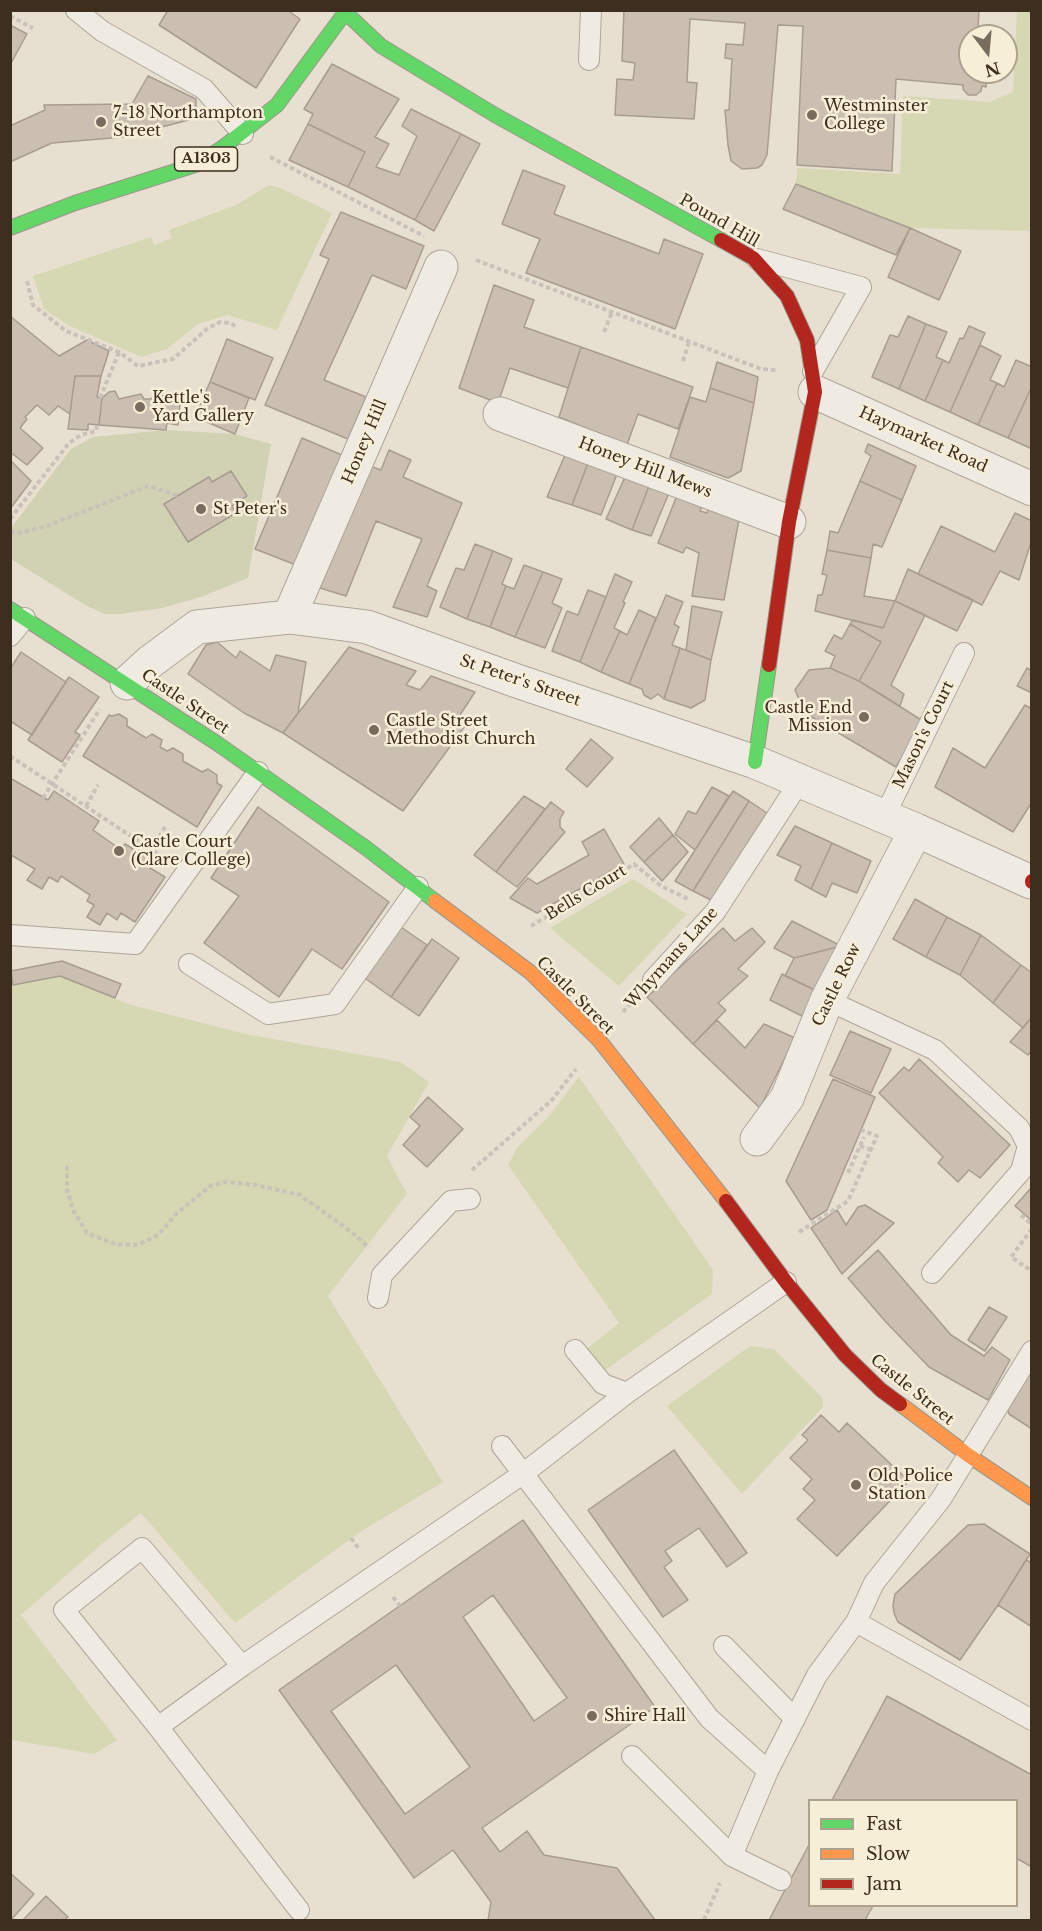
<!DOCTYPE html>
<html>
<head>
<meta charset="utf-8">
<style>
  body { margin:0 }
  #map { position:relative; width:1042px; height:1931px; overflow:hidden; background:#e7e0d1; font-family:"Libre Baskerville",serif }
  canvas { display:block }
  .frame { position:absolute; inset:0; border:12px solid #3d2e20; pointer-events:none }
  .legend { position:absolute; left:808px; top:1799px; width:210px; height:108px; box-sizing:border-box; background:#f7eed8; border:2px solid #ada18e; margin:0; padding:8px 10px; list-style:none; font-size:18px; color:#3d2e20 }
  .legend li { display:flex; align-items:center; gap:12px; height:30px }
  .legend b { width:30px; border:2px solid #ada18e }
  .north { position:absolute; left:958px; top:24px; width:60px; height:60px; box-sizing:border-box; background:#f7eed8; border:2px solid #ada18e; border-radius:50%; rotate:164deg; font-size:16px; font-weight:700; line-height:24px; text-align:center; color:#3d2e20 }
  .north::after { content:''; display:block; margin:auto; width:21px; height:27px; background:#786c5e; clip-path:polygon(50% 0,100% 100%,50% 72%,0 100%) }
</style>
</head>
<body>
<div id="map">
<canvas width="1042" height="1931"></canvas>
<div class="frame"></div>
<ul class="legend">
<li><b style="height:8px;background:#63d668"></b>Fast</li>
<li><b style="height:8px;background:#ff974d"></b>Slow</li>
<li><b style="height:8px;background:#b3261e"></b>Jam</li>
</ul>
<div class="north">N</div>
</div>
<script>
const ctx = document.querySelector('canvas').getContext('2d');
ctx.lineJoin = 'round';
function fillPath(path, color) {
  ctx.fillStyle = color;
  ctx.fill(path, 'evenodd');
}
function poly(rows) {
  const path = new Path2D();
  for (const r of rows) {
    path.moveTo(r[0], r[1]);
    for (let i = 2; i < r.length; i += 2) path.lineTo(r[i], r[i + 1]);
  }
  return path;
}
function stroke(path, color, width, dash) {
  ctx.strokeStyle = color;
  ctx.lineWidth = width;
  ctx.lineCap = dash ? 'butt' : 'round';
  ctx.setLineDash(dash || []);
  ctx.stroke(path);
}
function label(font, color, halo, rows, align = 'center') {
  ctx.font = font + ' "Libre Baskerville",serif';
  ctx.lineWidth = 5;
  ctx.setLineDash([]);
  ctx.textBaseline = 'middle';
  ctx.strokeStyle = halo;
  ctx.fillStyle = color;
  for (const [text, x, y, turn = 0] of rows) {
    ctx.save();
    ctx.translate(x, y);
    ctx.rotate((+turn || 0) * Math.PI / 180);
    ctx.textAlign = isNaN(turn) ? turn : align;
    if (halo) ctx.strokeText(text, 0, 0);
    ctx.fillText(text, 0, 0);
    ctx.restore();
  }
}
const green = poly([
  [1017,11,1031,11,1031,231,910,228,796,184,797,168,900,174,903,96,990,102,1013,92],
  [269,185,280,188,332,213,277,330,227,315,198,324,167,349,142,357,70,326,44,309,33,276,151,237,154,245,172,238,169,230,236,205],
  [633,879,687,914,619,986,550,928],
  [10,971,14,985,60,976,128,1004,246,1034,401,1062,429,1082,387,1156,407,1194,328,1296,443,1482,360,1532,235,1623,141,1513,103,1543,21,1615,117,1740,94,1754,11,1740],
  [579,1077,713,1270,712,1294,604,1371,587,1349,619,1323,508,1165,517,1148,549,1116],
  [750,1346,774,1349,822,1397,823,1407,742,1494,667,1406]
]);
const cemetery = poly([
  [166,430,235,434,271,444,248,578,201,597,162,608,121,614,105,614,85,605,11,559,11,528,71,449,93,437]
]);
const building = poly([
  [168,10,287,10,300,19,256,88,159,25,168,10],
  [624,10,979,10,978,28,990,28,989,36,970,36,970,72,987,72,986,87,982,86,981,91,976,95,968,95,963,89,963,85,896,79,892,171,797,165,803,26,778,25,767,155,762,165,757,168,742,169,731,161,728,145,725,110,729,110,732,59,725,58,726,44,743,45,745,23,690,19,687,82,697,83,694,119,615,115,617,79,633,80,635,63,622,61,624,10],
  [10,25,27,34,10,65,10,25],
  [332,64,399,99,375,137,389,144,376,167,399,175,417,136,402,126,411,109,461,134,415,220,348,187,365,152,308,124,313,114,304,109,332,64],
  [148,76,196,99,196,118,124,137,52,143,10,162,10,126,45,110,44,105,132,104,148,76],
  [308,124,365,152,348,187,289,160,308,124],
  [461,134,480,144,434,231,415,220,461,134],
  [523,170,565,186,554,214,659,254,664,239,703,254,675,329,526,273,540,239,502,224,523,170],
  [796,184,910,228,896,255,783,209,796,184],
  [341,212,424,246,406,289,372,275,324,380,366,397,348,439,265,405,329,259,320,255,341,212],
  [910,228,961,251,939,300,888,277,910,228],
  [494,285,534,300,524,327,581,347,568,388,510,368,498,403,459,388,494,285],
  [10,316,59,356,87,340,109,351,101,376,75,376,70,414,58,406,49,415,37,405,25,417,27,419,20,428,43,448,27,465,10,452,10,316],
  [908,316,926,324,899,389,872,377,890,335,898,337,908,316],
  [926,324,947,332,936,357,943,360,925,401,899,389,926,324],
  [969,326,985,333,950,412,925,401,943,360,949,363,960,338,963,339,969,326],
  [227,339,273,358,255,400,210,382,227,339],
  [980,345,1001,356,990,380,997,383,978,425,950,412,980,345],
  [581,347,693,387,678,429,638,414,627,445,559,417,581,347],
  [1016,360,1032,367,1032,386,1008,438,978,425,997,383,1004,387,1016,360],
  [717,362,758,377,754,403,710,388,717,362],
  [75,376,101,376,97,397,102,398,99,425,88,424,88,430,68,429,75,376],
  [210,382,249,398,235,434,195,417,210,382],
  [1032,386,1032,449,1008,438,1032,386],
  [710,388,754,403,741,471,728,478,670,457,690,397,706,402,710,388],
  [115,391,119,399,141,394,144,399,150,399,162,395,170,401,180,402,178,425,167,423,166,430,99,425,102,398,109,392,115,391],
  [302,438,342,455,296,565,255,549,302,438],
  [868,444,916,466,902,500,860,481,871,456,865,452,868,444],
  [389,450,411,460,403,477,462,503,427,586,437,591,427,617,393,607,422,539,376,521,346,596,320,588,370,466,381,470,389,450],
  [565,455,588,463,572,505,547,497,565,455],
  [10,460,31,481,10,509,10,460],
  [588,463,617,474,601,515,572,505,588,463],
  [231,471,247,496,232,506,236,513,188,542,164,504,209,477,212,482,231,471],
  [625,477,649,486,632,530,606,519,625,477],
  [860,481,902,500,882,547,873,544,871,558,827,550,830,531,838,533,860,481],
  [649,486,669,493,651,536,632,530,649,486],
  [678,493,703,502,700,511,707,513,708,509,740,514,724,600,692,596,699,553,686,547,683,553,658,543,678,493],
  [1015,513,1032,521,1032,539,1019,580,1000,571,982,605,918,574,941,526,995,552,1015,513],
  [475,544,493,551,467,619,440,607,456,568,464,570,475,544],
  [827,550,871,558,864,596,895,601,883,628,815,611,818,595,822,595,827,575,822,574,827,550],
  [493,551,512,559,502,584,506,586,490,627,467,619,493,551],
  [524,565,543,572,515,637,490,627,506,586,514,589,524,565],
  [908,569,973,600,957,631,895,601,908,569],
  [543,572,562,579,552,603,562,608,545,648,515,637,543,572],
  [615,574,632,582,623,602,625,603,614,628,620,631,601,672,580,662,615,574],
  [588,590,606,597,580,662,552,651,567,611,578,615,588,590],
  [666,595,683,602,674,624,679,627,672,645,680,648,664,699,658,694,651,699,644,695,642,689,629,684,666,595],
  [895,601,925,615,891,685,904,694,900,706,859,681,881,642,850,624,853,620,883,628,895,601],
  [692,606,722,612,711,660,686,650,692,606],
  [639,610,656,618,629,684,601,672,620,631,627,635,639,610],
  [850,624,881,642,859,681,830,668,835,656,825,651,834,635,842,639,850,624],
  [217,642,236,658,240,651,270,671,276,655,306,662,298,713,283,733,244,713,188,674,206,645,217,642],
  [349,647,416,671,406,685,420,690,431,676,475,692,458,718,465,726,403,811,283,733,349,647],
  [680,648,711,660,705,700,691,708,664,699,680,648],
  [21,652,66,682,32,735,10,721,10,669,21,652],
  [830,668,859,681,923,721,896,767,805,713,795,690,809,670,830,668],
  [1027,668,1032,671,1032,693,1017,686,1027,668],
  [69,677,99,697,75,732,80,735,62,762,28,740,69,677],
  [1025,705,1032,709,1032,802,1013,832,935,787,953,748,985,768,1025,705],
  [119,714,127,719,127,726,146,738,152,734,162,740,160,747,167,751,173,748,183,754,183,761,202,772,208,769,217,775,217,783,222,786,197,827,83,756,109,715,112,716,119,714],
  [591,739,613,758,587,787,566,769,591,739],
  [10,778,48,800,54,791,99,821,93,830,120,849,125,844,154,861,150,868,165,877,135,922,121,913,117,920,107,913,100,925,87,917,94,905,87,901,90,895,61,876,58,882,49,877,42,889,27,880,35,869,11,855,10,857,10,778],
  [712,787,729,796,695,850,675,834,688,811,696,814,712,787],
  [733,791,749,801,693,891,675,881,733,791],
  [524,796,545,809,496,872,474,855,524,796],
  [749,801,767,813,711,900,693,891,749,801],
  [551,802,564,812,560,819,560,827,565,832,517,887,496,872,551,802],
  [258,807,389,902,342,969,312,949,279,997,204,943,239,896,211,878,258,807],
  [659,818,673,835,644,862,630,847,659,818],
  [795,826,832,843,811,889,795,880,801,866,777,855,795,826],
  [604,829,624,864,537,913,510,898,528,878,537,884,589,855,582,842,604,829],
  [673,835,688,852,662,881,644,862,673,835],
  [832,843,871,861,857,893,832,883,826,897,811,889,832,843],
  [915,899,947,917,926,957,893,939,915,899],
  [947,917,981,935,960,975,926,957,947,917],
  [792,921,841,946,794,958,774,948,792,921],
  [398,925,427,945,391,997,362,976,398,925],
  [723,928,735,941,752,928,765,942,738,969,748,976,718,1003,726,1010,693,1044,647,997,723,928],
  [981,935,1021,965,993,1003,960,975,981,935],
  [432,939,459,958,419,1016,391,997,432,939],
  [841,946,819,992,785,976,794,958,841,946],
  [62,961,121,984,115,998,60,976,13,985,11,971,62,961],
  [1021,965,1032,973,1032,1017,1023,1028,993,1003,1021,965],
  [782,974,819,992,806,1018,770,1000,782,974],
  [1032,1017,1032,1050,1028,1055,1010,1042,1032,1017],
  [717,1020,745,1048,764,1024,795,1038,760,1108,693,1044,717,1020],
  [850,1031,891,1049,871,1093,830,1075,850,1031],
  [919,1059,1010,1145,980,1178,969,1170,958,1182,938,1163,943,1157,879,1093,904,1067,909,1071,919,1059],
  [833,1079,875,1097,827,1210,811,1220,786,1181,833,1079],
  [428,1097,463,1129,427,1167,403,1145,420,1126,410,1117,428,1097],
  [1032,1187,1032,1221,1015,1206,1032,1187],
  [865,1205,894,1223,842,1274,811,1228,837,1210,846,1225,858,1207,865,1205],
  [878,1250,951,1335,984,1356,992,1347,1010,1360,988,1400,929,1367,885,1321,848,1278,878,1250],
  [989,1307,1007,1317,985,1351,968,1340,989,1307],
  [1032,1367,1032,1429,1009,1414,1006,1405,1032,1367],
  [821,1415,839,1432,847,1423,909,1481,837,1556,797,1519,815,1500,803,1489,812,1479,790,1458,808,1440,802,1435,821,1415],
  [674,1450,747,1553,727,1567,699,1528,665,1551,672,1561,664,1567,688,1600,663,1617,588,1510,674,1450],
  [523,1520,655,1707,482,1828,500,1852,527,1831,544,1855,617,1868,655,1920,488,1920,491,1902,453,1850,414,1878,279,1690,523,1520],
  [493,1595,567,1698,534,1721,463,1617,493,1595],
  [396,1665,470,1767,405,1814,331,1711,396,1665],
  [984,1524,1030,1554,998,1605,960,1660,898,1622,894,1613,893,1605,895,1594,968,1525,984,1524],
  [1026,1560,1032,1563,1032,1627,998,1605,1026,1560],
  [887,1696,1032,1775,1032,1867,1016,1858,1016,1800,832,1800,887,1696],
  [810,1843,810,1906,873,1906,865,1920,769,1920,810,1843],
  [10,1873,34,1894,11,1920,10,1920,10,1873],
  [46,1896,68,1917,64,1920,23,1920,46,1896]
]);
const path = poly([
  [10,16,33,28],
  [270,157,424,236],
  [476,260,761,369,776,370],
  [27,281,33,305,66,331,119,352,138,366,173,359,208,328,220,322,231,323,236,327],
  [604,332,612,312],
  [683,361,689,342],
  [100,398,119,352],
  [10,519,69,443,81,435,96,431,97,424],
  [10,532,19,533,47,526,148,486,179,496],
  [10,756,161,856],
  [43,798,100,709],
  [86,806,98,785],
  [151,850,165,827],
  [531,926,634,864,661,886,688,899],
  [623,1012,634,1000],
  [860,1146,871,1150],
  [67,1166,67,1190,74,1212,87,1233,115,1244,138,1245,158,1235,177,1213,212,1185,227,1182,256,1185,300,1195,354,1234,369,1248],
  [472,1170,551,1101,576,1069],
  [848,1173,864,1137],
  [1021,1215,1032,1225],
  [1032,1229,1011,1257,1032,1271],
  [799,1232,848,1201,877,1136,861,1130],
  [351,1538,359,1549],
  [393,1597,400,1606],
  [704,1920,720,1883]
]);
const lane = poly([
  [76,10,102,31,204,89,243,134],
  [589,60,591,10],
  [757,259,861,287,813,371],
  [10,636,25,618],
  [884,817,964,653],
  [10,935,135,944,258,772],
  [189,964,268,1014,335,1004,418,887],
  [653,980,715,912,800,781],
  [827,1000,935,1050,1019,1128,1028,1146,1021,1171,932,1273],
  [378,1298,382,1275,451,1201,470,1199],
  [575,1350,603,1384,627,1393],
  [502,1446,709,1718,768,1771,817,1675,856,1622,874,1583,941,1499,1032,1351],
  [856,1622,1032,1720],
  [724,1646,795,1719],
  [242,1666,524,1473,627,1393,786,1282],
  [158,1727,242,1666,142,1548,64,1610,158,1727,299,1910],
  [632,1756,732,1856,781,1880],
  [732,1856,768,1771]
]);
const street = poly([
  [815,392,1032,489],
  [500,414,789,522],
  [289,617,441,267],
  [127,683,150,662,197,627,289,617,367,627,517,681,755,762,916,830,1031,882],
  [757,1139,787,1098,827,1000,916,830]
]);
const fast = poly([
  [345,12,381,46,495,115,721,240],
  [10,228,75,203,198,164,222,148,277,105,347,10],
  [10,609,218,744,366,848,435,901],
  [755,762,769,665]
]);
const slow = poly([
  [435,901,530,972,599,1040,726,1201],
  [900,1404,968,1455,1032,1498]
]);
const jam = poly([
  [721,240,753,258,787,296,807,340,815,392,789,522,769,665],
  [1032,881,1032,882],
  [726,1201,786,1282,845,1355,881,1390,900,1404]
]);
const markers = [
  [812,115,6,"#786c5e"],
  [101,122,6,"#786c5e"],
  [140,407,6,"#786c5e"],
  [201,509,6,"#786c5e"],
  [864,717,6,"#786c5e"],
  [374,730,6,"#786c5e"],
  [119,851,6,"#786c5e"],
  [856,1485,6,"#786c5e"],
  [592,1716,6,"#786c5e"]
];
const shields = [
  [206,159,63]
];
const shieldNames = [
  ["A1303",206,159]
];
const poiNames = [
  ["Westminster",824,106],
  ["College",824,124],
  ["7-18 Northampton",113,113],
  ["Street",113,131],
  ["Kettle's",152,398],
  ["Yard Gallery",152,416],
  ["St Peter's",213,509],
  ["Castle End",852,708,"right"],
  ["Mission",852,726,"right"],
  ["Castle Street",386,721],
  ["Methodist Church",386,739],
  ["Castle Court",131,842],
  ["(Clare College)",131,860],
  ["Old Police",868,1476],
  ["Station",868,1494],
  ["Shire Hall",604,1716]
];
const streetNames = [
  ["Pound Hill",719,221,30],
  ["Haymarket Road",923,440,24],
  ["Honey Hill",365,442,-67],
  ["Honey Hill Mews",645,468,21],
  ["St Peter's Street",520,681,19],
  ["Castle Street",185,702,34],
  ["Mason's Court",924,735,-64],
  ["Bells Court",586,893,-31],
  ["Whymans Lane",672,958,-48],
  ["Castle Row",837,985,-64],
  ["Castle Street",575,996,45],
  ["Castle Street",912,1390,39]
];
fillPath(green, '#d6d7b3');
fillPath(cemetery, '#d1d1b3');
fillPath(building, '#cbbfb2');
stroke(building, '#a89c90', 1.5);
stroke(lane, '#ada599', 22);
stroke(street, '#ada599', 35);
stroke(fast, '#9c958a', 16);
stroke(slow, '#9c958a', 16);
stroke(jam, '#9c958a', 16);
stroke(path, '#c8c2b9', 4, [4.5, 3]);
stroke(lane, '#efebe3', 20);
stroke(street, '#efebe3', 33);
stroke(fast, '#63d668', 14);
stroke(slow, '#ff974d', 14);
stroke(jam, '#b3261e', 14);
for (const [x, y, r, color] of markers) {
  const dot = new Path2D();
  dot.arc(x, y, r, 0, 2 * Math.PI);
  ctx.fillStyle = color;
  ctx.fill(dot);
  stroke(dot, '#f7eed8', 2);
}
for (const [x, y, w] of shields) {
  const box = new Path2D();
  box.roundRect(x - w / 2, y - 12, w, 24, 4.5);
  ctx.fillStyle = '#f7eed8';
  ctx.fill(box);
  stroke(box, '#3d2e20', 1.5);
}
label('bold 15px', '#3d2e20', null, shieldNames);
label('16px', '#3d2e20', '#f7eed8', poiNames, 'left');
label('16px', '#3d2e20', '#f7eed8', streetNames);
</script>
</body>
</html>
